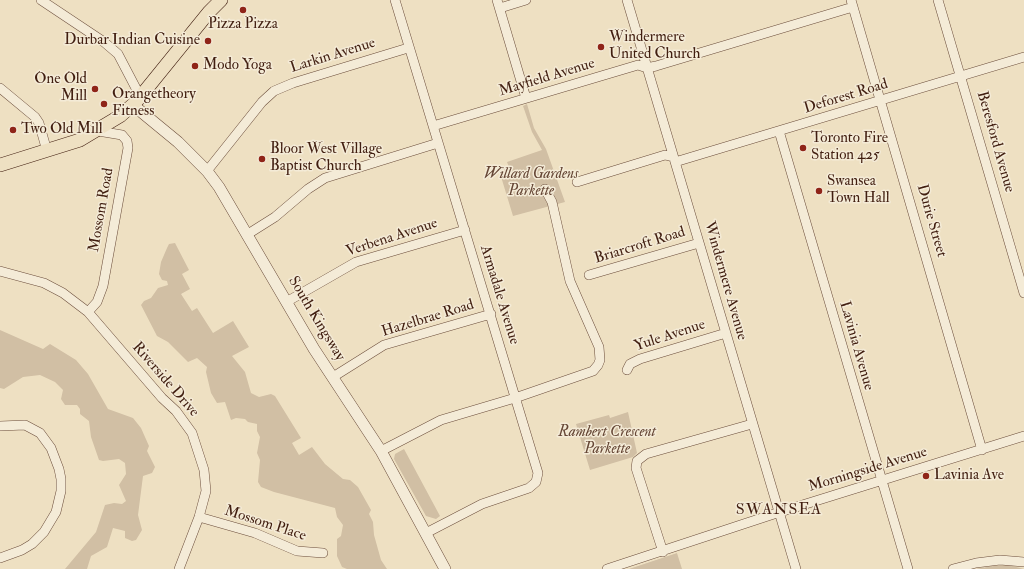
<!DOCTYPE html>
<html>
<head>
<meta charset="utf-8">
<style>
  body { margin:0 }
  canvas { display:block; background:#eee0c2 }
</style>
</head>
<body>
<canvas width="1024" height="569"></canvas>
<script>
const ctx = document.querySelector('canvas').getContext('2d');
ctx.lineJoin = 'round';
function fillPath(path, color) {
  ctx.fillStyle = color;
  ctx.fill(path, 'evenodd');
}
function poly(rows) {
  const path = new Path2D();
  for (const r of rows) {
    path.moveTo(r[0], r[1]);
    for (let i = 2; i < r.length; i += 2) path.lineTo(r[i], r[i + 1]);
  }
  return path;
}
function stroke(path, color, width, dash) {
  ctx.strokeStyle = color;
  ctx.lineWidth = width;
  ctx.lineCap = dash ? 'butt' : 'round';
  ctx.setLineDash(dash || []);
  ctx.stroke(path);
}
function label(font, color, halo, rows, align = 'center') {
  ctx.font = font + ' "IM FELL Double Pica",serif';
  ctx.lineWidth = 3;
  ctx.setLineDash([]);
  ctx.textBaseline = 'middle';
  ctx.strokeStyle = halo;
  ctx.fillStyle = color;
  for (const [text, x, y, turn = 0] of rows) {
    ctx.save();
    ctx.translate(x, y);
    ctx.rotate((+turn || 0) * Math.PI / 180);
    ctx.textAlign = isNaN(turn) ? turn : align;
    if (halo) ctx.strokeText(text, 0, 0);
    ctx.fillText(text, 0, 0);
    ctx.restore();
  }
}
const green = poly([
  [527,104,534,128,546,149,565,202,513,216,499,170,509,167,507,162,542,150,532,132,523,106],
  [175,243,189,270,182,274,190,289,181,294,192,311,197,308,213,333,233,321,249,347,232,356,245,372,251,393,259,397,271,394,275,396,301,438,292,443,299,455,312,447,325,464,343,479,350,480,358,487,371,510,369,514,373,522,374,535,381,560,387,569,347,569,342,567,337,556,337,539,341,536,343,525,337,517,335,508,274,492,261,487,258,482,260,460,257,453,260,437,257,431,257,424,248,422,245,419,236,418,231,420,225,402,217,403,211,393,206,372,207,367,197,358,188,362,168,342,157,336,141,305,144,301,151,298,158,288,168,285,167,281,162,280,159,274,161,262,167,248,169,244],
  [0,330,43,349,50,344,76,360,88,374,108,409,133,418,141,428,149,446,147,451,155,467,152,473,143,476,138,515,142,530,136,540,132,541,125,538,125,531,113,528,107,547,91,556,87,569,65,569,96,532,105,505,114,503,122,504,126,501,119,485,126,474,125,463,119,459,103,461,99,460,91,437,89,421,80,414,80,409,77,405,65,405,61,399,63,390,55,382,40,375,23,377,4,389,0,388],
  [628,412,637,453,633,457,590,470,576,424,609,415,610,418],
  [404,449,440,516,436,519,426,516,394,459,395,454],
  [677,553,682,569,629,569],
  [1008,565,1024,569,975,569,993,566]
]);
const minor = poly([
  [41,0,104,42,118,54,140,96],
  [395,0,538,473,536,482,529,488,482,504,426,533],
  [497,0,526,98],
  [627,0,796,569],
  [851,0,982,450],
  [938,0,1024,293],
  [500,8,526,0],
  [0,88,35,117,39,123,47,151],
  [433,126,638,65,647,68,656,66,853,7],
  [779,131,908,569],
  [675,162,1024,57],
  [207,171,262,102,274,91,293,83,408,48],
  [577,182,665,155,673,157],
  [248,234,275,217,308,189,325,178,438,143],
  [0,271,44,283,63,293,88,312,162,398,176,411,192,433,204,470,206,491,199,517,179,569],
  [589,275,699,243],
  [288,301,356,262,465,230],
  [88,312,97,302,103,286,128,148,127,141,122,135,98,131],
  [627,370,630,364,640,359,726,333],
  [333,377,384,345,491,314],
  [0,426,25,425,40,433,51,448,59,469,61,479,61,491,56,512,44,532,32,544,22,550,0,558],
  [381,451,441,420,515,398,593,371,598,365,600,360,599,347,570,281,552,202,545,189],
  [199,517,255,533,297,551,323,553],
  [663,552,636,468,637,461,646,454,752,424],
  [607,569,780,512,1024,436],
  [953,569,976,563,1000,560,1024,562]
]);
const tertiary = poly([
  [133,105,178,142,207,171,219,187,314,349,381,451,445,569]
]);
const primary = poly([
  [0,165,80,140,120,116,136,102,209,12,221,0]
]);
const markers = [
  [243,10,4,"#8f2418"],
  [208,41,4,"#8f2418"],
  [601,47,4,"#8f2418"],
  [195,66,4,"#8f2418"],
  [95,89,4,"#8f2418"],
  [104,104,4,"#8f2418"],
  [13,130,4,"#8f2418"],
  [803,148,4,"#8f2418"],
  [262,159,4,"#8f2418"],
  [819,191,4,"#8f2418"],
  [926,476,4,"#8f2418"]
];
const poiNames = [
  ["Pizza Pizza",243,25,"center"],
  ["Windermere",609,38],
  ["United Church",609,55],
  ["Durbar Indian Cuisine",200,41,"right"],
  ["Modo Yoga",203,66],
  ["One Old",87,80,"right"],
  ["Mill",87,97,"right"],
  ["Orangetheory",112,95],
  ["Fitness",112,112],
  ["Two Old Mill",21,130],
  ["Toronto Fire",811,139],
  ["Station 425",811,156],
  ["Bloor West Village",270,150],
  ["Baptist Church",270,167],
  ["Swansea",827,182],
  ["Town Hall",827,199],
  ["Lavinia Ave",934,476]
];
const streetNames = [
  ["Larkin Avenue",333,56,-17],
  ["Mayfield Avenue",547,78,-17],
  ["Deforest Road",846,97,-17],
  ["Beresford Avenue",995,142,74],
  ["Mossom Road",102,210,-80],
  ["Durie Street",931,221,74],
  ["Verbena Avenue",392,238,-18],
  ["Briarcroft Road",640,246,-17],
  ["Windermere Avenue",725,281,74],
  ["Armadale Avenue",499,295,73],
  ["South Kingsway",316,319,59],
  ["Hazelbrae Road",428,319,-17],
  ["Yule Avenue",670,336,-18],
  ["Lavinia Avenue",856,346,74],
  ["Riverside Drive",165,380,49],
  ["Morningside Avenue",868,470,-17],
  ["Mossom Place",265,524,18]
];
const parkNames = [
  ["Willard Gardens",531,175],
  ["Parkette",531,192],
  ["Rambert Crescent",607,433],
  ["Parkette",607,450]
];
const neighbourhoodNames = [
  ["SWANSEA",779,511]
];
fillPath(green, '#d1bfa4');
stroke(minor, '#6c4e3c', 10);
stroke(tertiary, '#6c4e3c', 12);
stroke(primary, '#411e10', 14);
stroke(minor, '#f4ebd7', 9);
stroke(tertiary, '#f4ebd7', 11);
stroke(primary, '#eee0c2', 13);
for (const [x, y, r, color] of markers) {
  const dot = new Path2D();
  dot.arc(x, y, r, 0, 2 * Math.PI);
  ctx.fillStyle = color;
  ctx.fill(dot);
  stroke(dot, '#f4ebd7', 1.5);
}
label('15px', '#411e10', '#f4ebd7', poiNames, 'left');
label('15px', '#411e10', '#f4ebd7', streetNames);
label('italic 15px', '#654635', '#f4ebd7', parkNames);
ctx.letterSpacing = '1px';
label('16px', '#411e10', '#f4ebd7', neighbourhoodNames);
ctx.letterSpacing = '0px';
</script>
</body>
</html>
